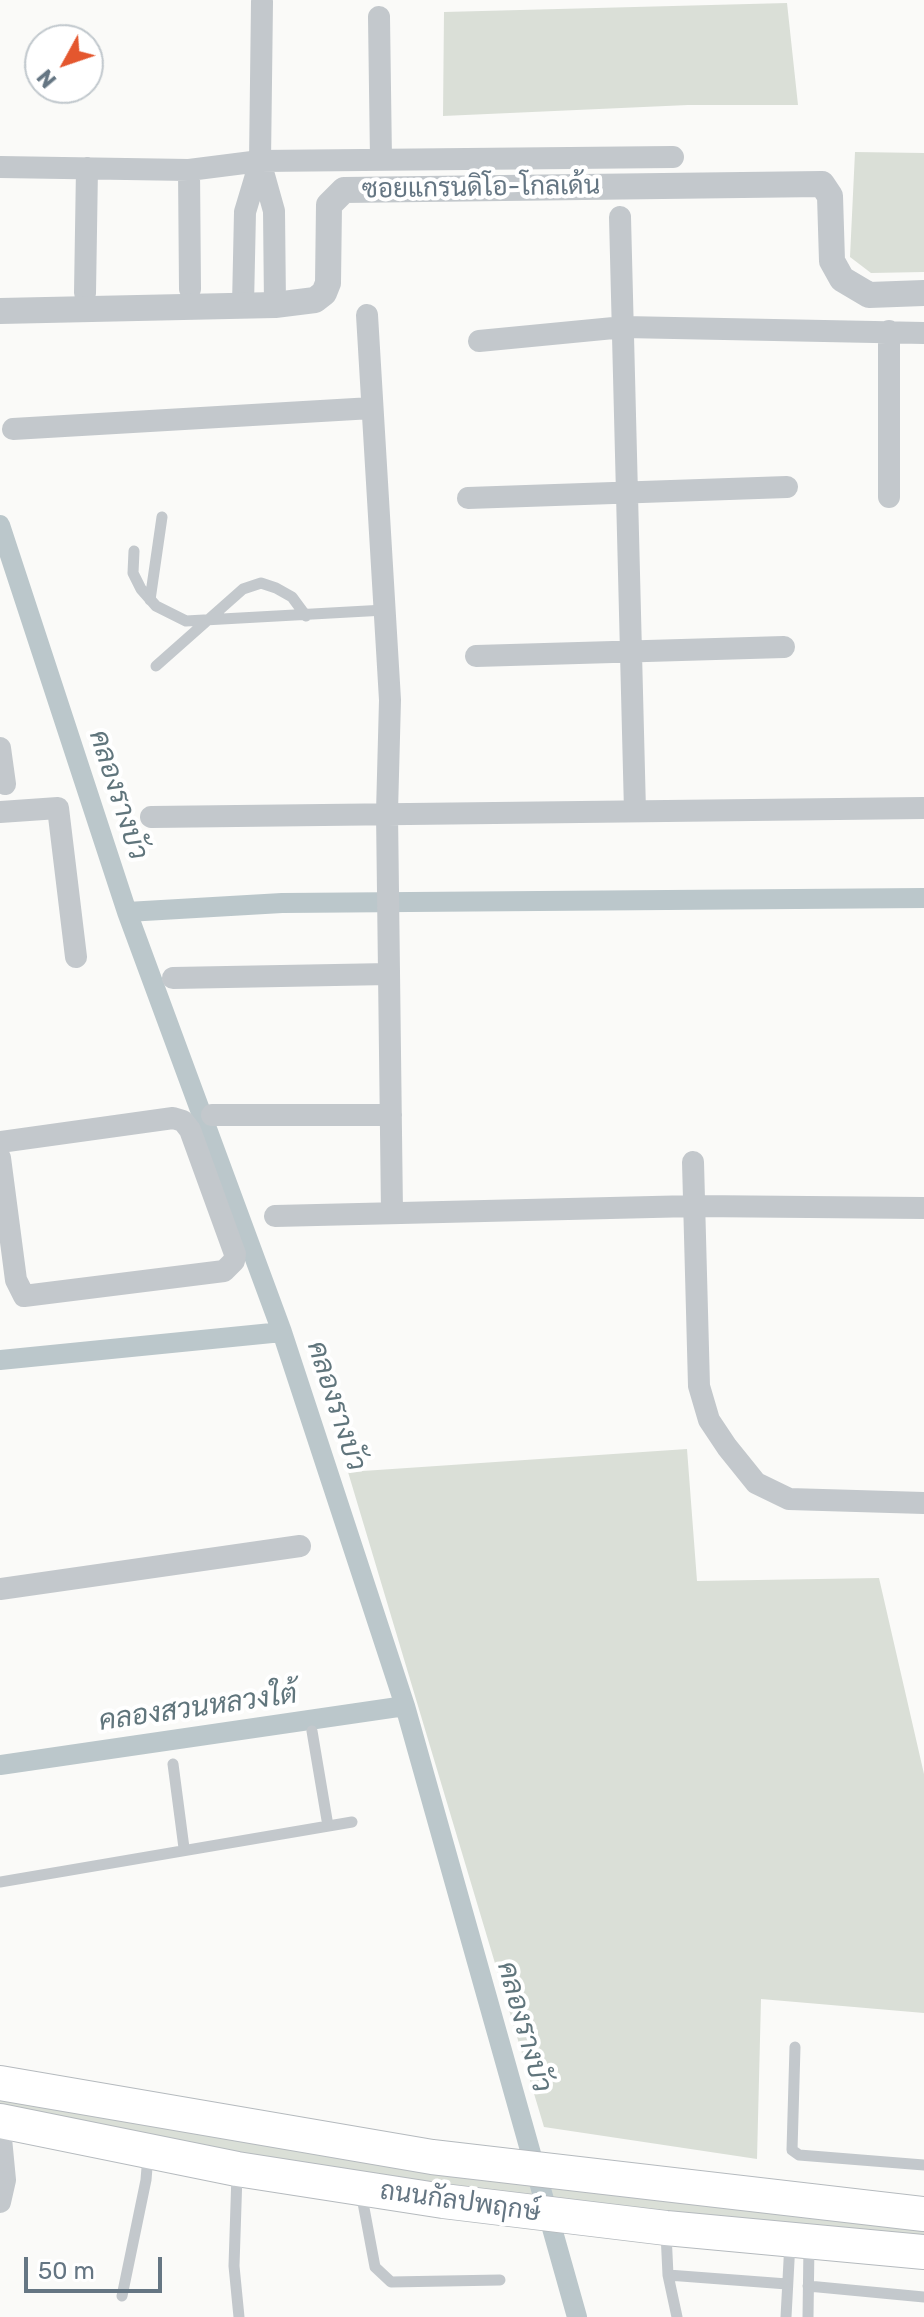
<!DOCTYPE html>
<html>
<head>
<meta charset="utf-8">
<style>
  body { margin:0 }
  #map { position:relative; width:924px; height:2317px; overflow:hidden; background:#fafaf8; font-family:Rubik,sans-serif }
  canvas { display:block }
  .north { position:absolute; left:24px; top:24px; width:80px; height:80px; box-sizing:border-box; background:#fff; border:2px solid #c1c8cd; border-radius:50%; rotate:230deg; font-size:22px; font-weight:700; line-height:32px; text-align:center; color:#657683 }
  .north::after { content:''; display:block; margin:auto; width:28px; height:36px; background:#e4572e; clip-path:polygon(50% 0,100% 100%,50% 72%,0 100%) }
  .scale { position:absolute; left:24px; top:2257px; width:138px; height:36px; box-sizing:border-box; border:4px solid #657683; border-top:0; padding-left:10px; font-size:24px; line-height:28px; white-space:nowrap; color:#657683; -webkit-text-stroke:6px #fff; paint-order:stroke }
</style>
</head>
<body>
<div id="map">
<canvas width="924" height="2317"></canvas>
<div class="north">N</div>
<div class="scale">50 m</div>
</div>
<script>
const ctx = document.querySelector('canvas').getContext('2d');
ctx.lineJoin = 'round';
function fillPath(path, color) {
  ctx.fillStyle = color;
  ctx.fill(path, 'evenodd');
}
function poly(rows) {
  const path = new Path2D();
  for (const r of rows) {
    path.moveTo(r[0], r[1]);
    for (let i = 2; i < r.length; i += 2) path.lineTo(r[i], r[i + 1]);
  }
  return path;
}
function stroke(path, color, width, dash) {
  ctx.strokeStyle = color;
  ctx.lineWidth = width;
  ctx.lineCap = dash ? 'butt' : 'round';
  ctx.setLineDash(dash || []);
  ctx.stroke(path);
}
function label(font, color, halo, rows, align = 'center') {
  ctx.font = font + ' Rubik,Sarabun,sans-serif';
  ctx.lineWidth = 8;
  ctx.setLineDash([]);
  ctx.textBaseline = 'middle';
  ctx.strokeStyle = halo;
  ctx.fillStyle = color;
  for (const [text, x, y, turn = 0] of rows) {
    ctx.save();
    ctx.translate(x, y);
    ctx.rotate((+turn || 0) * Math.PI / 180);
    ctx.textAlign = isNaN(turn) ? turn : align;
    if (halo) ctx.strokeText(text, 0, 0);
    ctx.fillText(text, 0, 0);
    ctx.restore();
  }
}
const green = poly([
  [787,3,798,105,688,105,443,116,444,12],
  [855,152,924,153,924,272,871,273,850,257],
  [687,1449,697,1581,879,1578,924,1774,924,2013,761,1999,757,2159,544,2127,348,1472],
  [0,2095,924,2225,924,2239,512,2199,0,2114]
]);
const canal = poly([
  [0,525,127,912,282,1332,405,1706,577,2317],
  [127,912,282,903,924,898],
  [0,1360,282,1332],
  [0,1765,405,1706]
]);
const service = poly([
  [134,551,133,573,141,589,156,606,186,621,385,610],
  [150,600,162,517],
  [156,666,243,589,261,583,276,588,292,597,306,616],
  [312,1731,328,1826],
  [173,1764,184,1848],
  [0,1882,352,1822],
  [795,2047,792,2150,799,2155,924,2165],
  [237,2174,234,2266,239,2317],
  [361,2192,375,2267,391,2282,500,2280],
  [666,2233,668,2275,677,2317],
  [668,2275,787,2284],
  [808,2286,924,2297],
  [122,2296,146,2180,148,2155],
  [786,2317,790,2242],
  [808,2317,809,2244]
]);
const minor = poly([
  [262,2,260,161,274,211,275,305],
  [379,17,381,160],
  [0,167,189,170,260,161,673,157],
  [189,170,190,289],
  [620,217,635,811],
  [85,293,87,168],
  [243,305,245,212,260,162],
  [367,315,390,700,387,812,392,1213],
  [479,341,624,327,924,333],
  [13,429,372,408],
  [889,497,889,331],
  [468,498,787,487],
  [476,656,784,647],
  [0,748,5,784],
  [0,812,58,808,76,957],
  [151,817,924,808],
  [173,978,389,974],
  [212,1115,391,1115],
  [0,1142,173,1118,183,1121,190,1130,235,1254,234,1261,224,1271,24,1296,16,1280,0,1158],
  [693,1162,699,1386,709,1420,727,1447,756,1483,789,1499,924,1503],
  [275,1216,694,1206,924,1208],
  [0,1589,300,1546],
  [0,2128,5,2180,0,2202]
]);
const tertiary = poly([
  [0,311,275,305,315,300,324,293,328,283,329,205,344,190,822,184,830,196,832,261,842,279,869,295,924,293]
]);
const primary = poly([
  [0,2083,432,2157,924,2214],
  [0,2121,237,2169,443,2201,666,2228,924,2252]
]);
const streetNames = [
  ["ซอยแกรนดิโอ-โกลเด้น",481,188,-1],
  ["ถนนกัลปพฤกษ์",460,2202,8]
];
const waterNames = [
  ["คลองรางบัว",118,795,72],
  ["คลองรางบัว",336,1406,72],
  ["คลองสวนหลวงใต้",198,1708,-8],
  ["คลองรางบัว",524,2027,74]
];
fillPath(green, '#dadfd7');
stroke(canal, '#bbc7cb', 20);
stroke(primary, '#b5babe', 36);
stroke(service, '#c3c8cc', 11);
stroke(minor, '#c3c8cc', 22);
stroke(tertiary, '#c3c8cc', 26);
stroke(primary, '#fff', 34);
label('26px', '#657683', '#fff', streetNames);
label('italic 28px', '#60757c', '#fff', waterNames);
</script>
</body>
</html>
